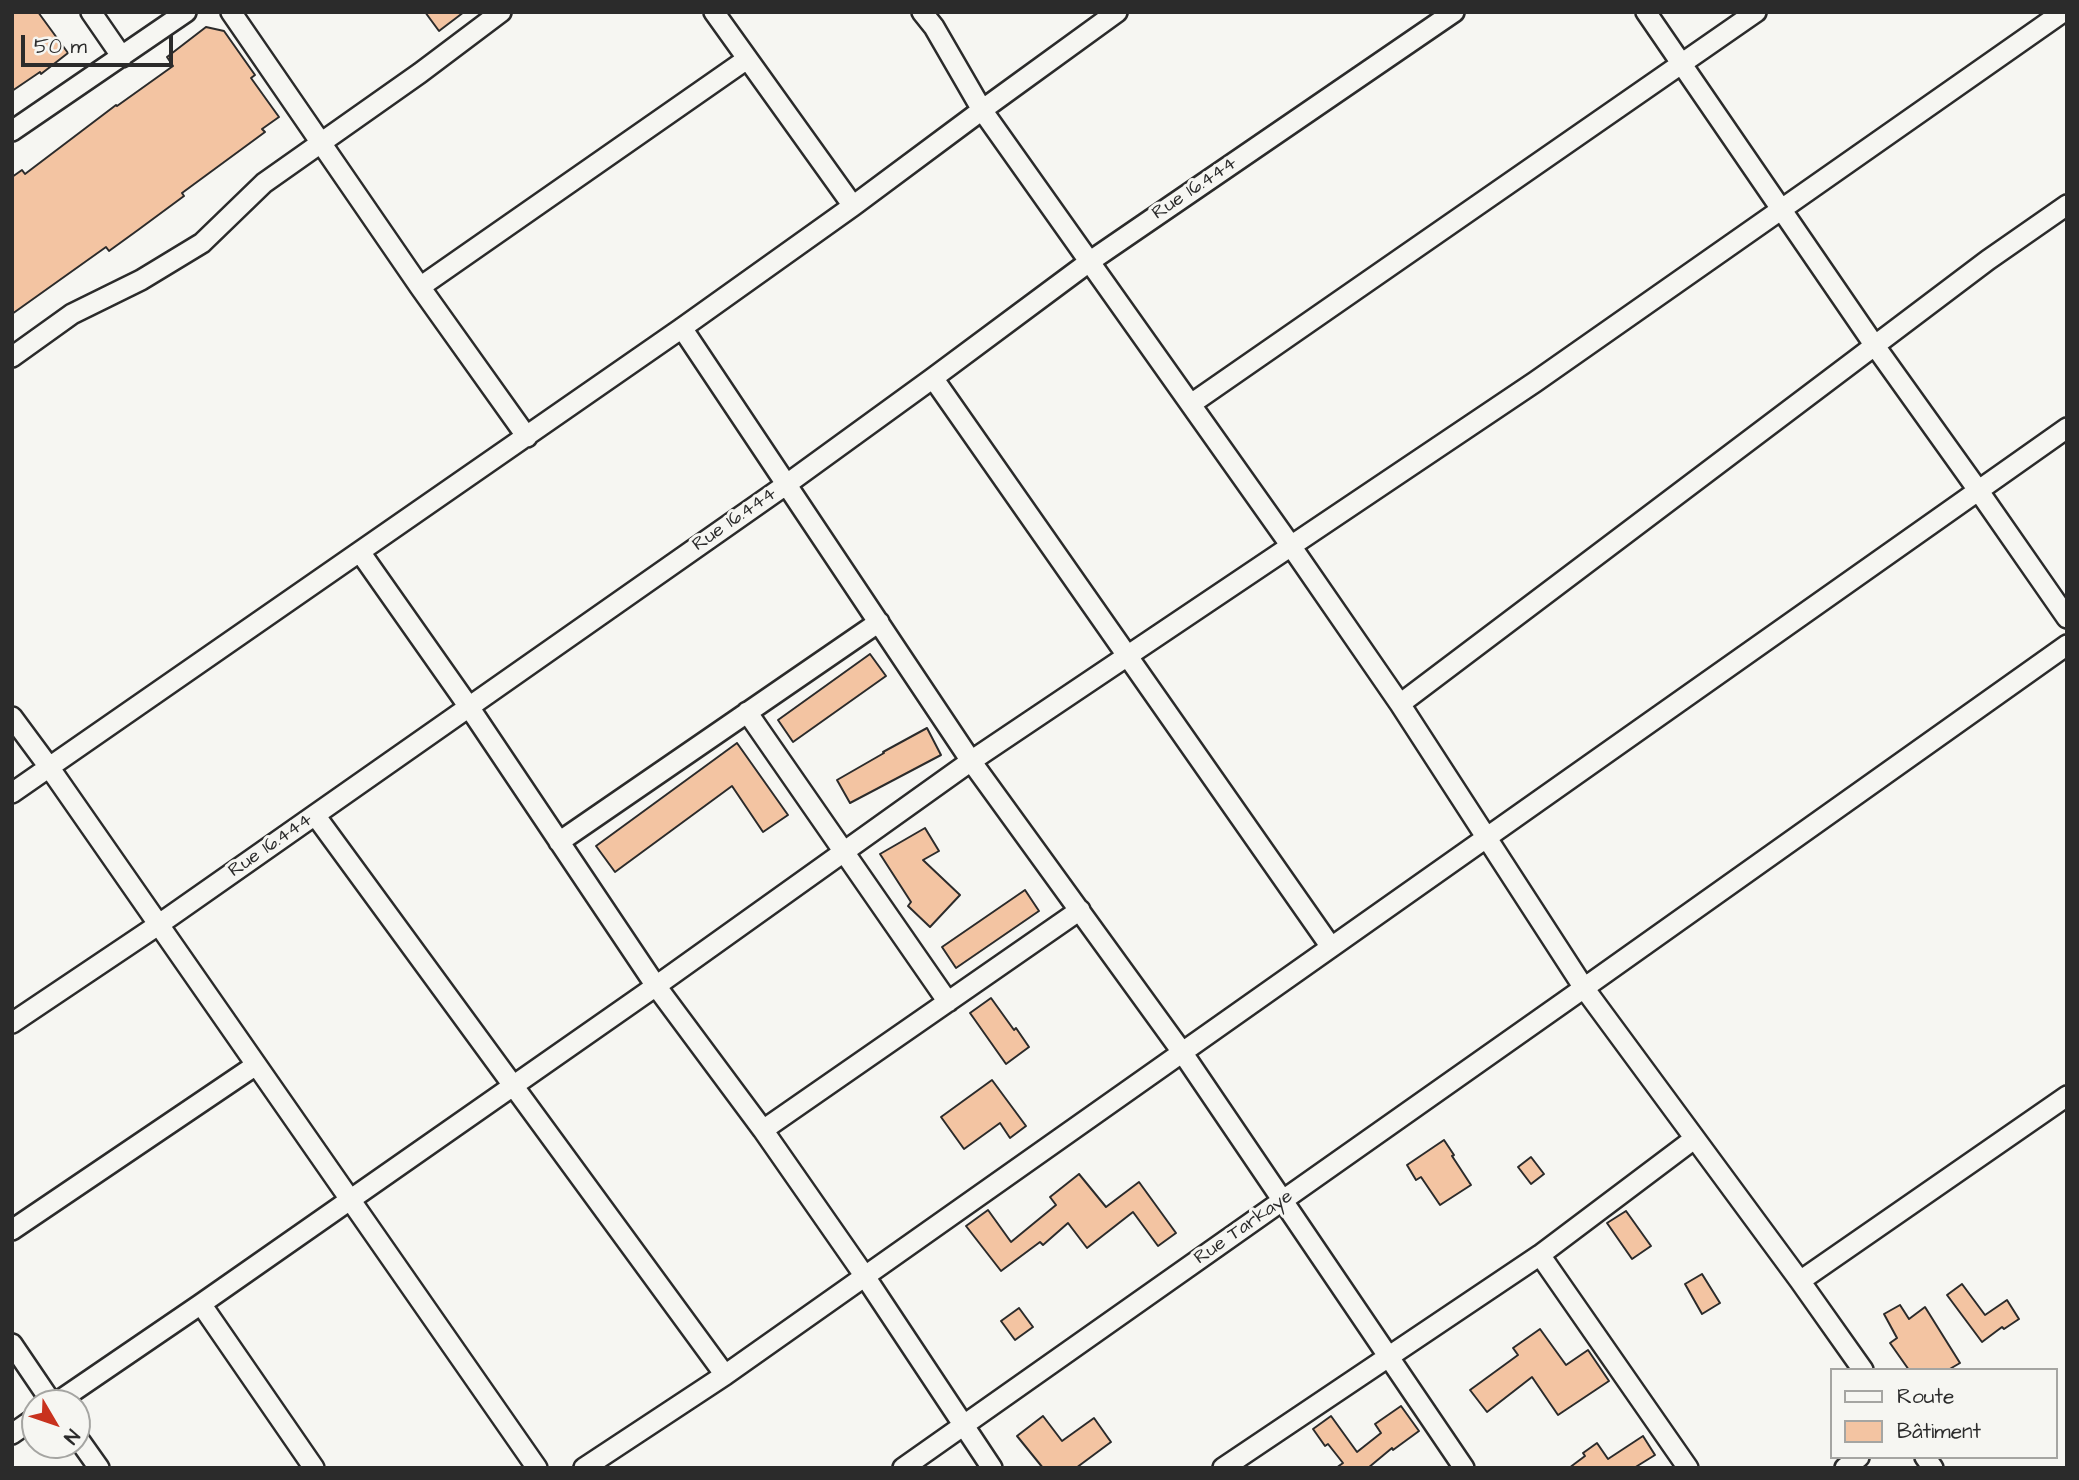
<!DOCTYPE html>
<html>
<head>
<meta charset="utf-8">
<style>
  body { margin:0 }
  #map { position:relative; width:2079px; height:1480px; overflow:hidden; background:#f6f6f2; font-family:"Architects Daughter",sans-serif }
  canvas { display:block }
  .frame { position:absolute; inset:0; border:14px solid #2b2b2b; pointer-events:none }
  .legend { position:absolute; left:1830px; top:1368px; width:228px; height:91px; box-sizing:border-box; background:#f6f6f2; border:2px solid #a5a5a2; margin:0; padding:9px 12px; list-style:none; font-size:21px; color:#2b2b2b }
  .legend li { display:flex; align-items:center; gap:14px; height:35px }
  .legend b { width:35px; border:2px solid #a5a5a2 }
  .north { position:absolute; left:21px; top:1389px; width:70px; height:70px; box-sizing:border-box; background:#f6f6f2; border:2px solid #a5a5a2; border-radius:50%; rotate:129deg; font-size:19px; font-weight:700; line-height:28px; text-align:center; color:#2b2b2b }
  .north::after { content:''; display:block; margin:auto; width:24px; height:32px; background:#c8321e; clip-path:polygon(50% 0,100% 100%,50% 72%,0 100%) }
  .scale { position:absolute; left:21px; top:35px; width:152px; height:32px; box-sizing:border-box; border:4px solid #2b2b2b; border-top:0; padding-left:9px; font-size:21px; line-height:24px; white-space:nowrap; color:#2b2b2b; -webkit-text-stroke:5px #f6f6f2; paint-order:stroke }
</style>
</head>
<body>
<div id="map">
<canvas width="2079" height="1480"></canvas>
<div class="frame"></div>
<ul class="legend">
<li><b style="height:9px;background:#f6f6f2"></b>Route</li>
<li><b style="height:19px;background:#f3c4a2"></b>Bâtiment</li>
</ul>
<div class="north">N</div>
<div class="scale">50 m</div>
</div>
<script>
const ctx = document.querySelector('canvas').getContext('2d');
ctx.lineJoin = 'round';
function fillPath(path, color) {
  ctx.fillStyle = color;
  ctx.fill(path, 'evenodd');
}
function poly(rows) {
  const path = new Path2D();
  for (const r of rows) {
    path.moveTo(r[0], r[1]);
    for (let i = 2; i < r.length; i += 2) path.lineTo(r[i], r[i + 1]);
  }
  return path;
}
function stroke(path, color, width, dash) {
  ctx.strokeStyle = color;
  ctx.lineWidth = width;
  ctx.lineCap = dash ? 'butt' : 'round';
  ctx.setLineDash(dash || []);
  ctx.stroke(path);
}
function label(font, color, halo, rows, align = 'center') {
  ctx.font = font + ' "Architects Daughter",sans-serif';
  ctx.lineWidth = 6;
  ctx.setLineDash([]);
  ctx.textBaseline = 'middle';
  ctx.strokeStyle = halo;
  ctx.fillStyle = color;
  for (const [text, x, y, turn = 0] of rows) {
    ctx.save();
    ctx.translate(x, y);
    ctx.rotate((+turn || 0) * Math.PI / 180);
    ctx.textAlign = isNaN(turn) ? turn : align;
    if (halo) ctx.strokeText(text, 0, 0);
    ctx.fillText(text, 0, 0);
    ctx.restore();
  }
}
const building = poly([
  [12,12,38,12,68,53,41,74,40,72,12,91,12,12],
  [425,12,464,12,439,31,425,12],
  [206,27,224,31,255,75,251,78,279,117,262,129,265,132,182,193,184,196,138,230,109,251,106,247,12,314,12,177,22,170,25,174,116,105,117,106,173,66,167,57,206,27],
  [870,654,886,676,793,742,778,720,870,654],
  [927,728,941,755,850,803,837,780,884,753,883,752,927,728],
  [737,743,788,815,763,832,732,786,615,872,596,846,737,743],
  [925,828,939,851,923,860,960,895,930,927,908,906,911,902,880,854,925,828],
  [1025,890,1039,911,956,968,942,947,1025,890],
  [991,998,1014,1030,1016,1028,1029,1047,1006,1064,970,1013,991,998],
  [992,1080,1026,1126,1010,1138,1000,1123,964,1149,941,1117,992,1080],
  [1444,1140,1454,1155,1452,1156,1471,1185,1440,1205,1421,1177,1416,1180,1407,1165,1444,1140],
  [1531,1157,1544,1174,1531,1184,1518,1167,1531,1157],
  [1079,1174,1106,1207,1139,1182,1176,1233,1158,1246,1133,1212,1087,1248,1068,1223,1043,1245,1040,1242,1001,1271,966,1226,988,1210,1011,1242,1056,1205,1050,1197,1079,1174],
  [1626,1211,1651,1246,1632,1259,1607,1223,1626,1211],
  [1702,1274,1720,1303,1702,1314,1685,1284,1702,1274],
  [1962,1284,1985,1315,2007,1300,2019,1319,2004,1329,2002,1327,1982,1342,1947,1295,1962,1284],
  [1900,1305,1909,1319,1925,1307,1960,1363,1948,1370,1909,1370,1890,1343,1897,1338,1884,1314,1900,1305],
  [1019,1308,1033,1327,1015,1340,1001,1321,1019,1308],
  [1540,1329,1566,1365,1588,1350,1609,1381,1558,1415,1532,1377,1487,1412,1470,1390,1518,1355,1513,1348,1540,1329],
  [1401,1406,1419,1431,1393,1450,1392,1448,1368,1468,1336,1468,1343,1463,1328,1444,1325,1446,1313,1429,1331,1416,1357,1452,1381,1433,1375,1424,1401,1406],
  [1043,1416,1062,1441,1094,1418,1111,1442,1076,1468,1043,1468,1017,1436,1043,1416],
  [1643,1436,1655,1455,1634,1468,1569,1468,1585,1456,1583,1453,1597,1443,1608,1459,1643,1436]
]);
const street = poly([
  [91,12,122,57],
  [231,12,420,287,527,437],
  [714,12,853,206],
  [922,12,934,27,982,110,1291,546,1400,704,1584,988,1800,1281,1863,1370],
  [1646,12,1875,346,1978,490,2067,618],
  [12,131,186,12],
  [420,287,747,59],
  [682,328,971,761,1182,1052,1464,1468],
  [12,357,72,314,141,280,202,243,264,183,420,73,501,12],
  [933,378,1331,947],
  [1191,404,1756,12],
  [360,552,469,707,656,986,763,1130,864,1275,992,1468],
  [1400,704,1988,260,2067,205],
  [747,712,948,1002],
  [12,717,49,767,537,1468],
  [12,793,682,328,853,206,982,110,1117,12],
  [315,815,725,1375],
  [559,842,879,622],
  [12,1023,158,925,787,484,933,378,1089,262,1454,12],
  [763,1130,1080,910],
  [12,1230,256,1065],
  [1540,1255,1688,1468],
  [1800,1281,2067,1096],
  [201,1304,314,1468],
  [12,1344,52,1403],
  [56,1403,201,1304,656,986,971,761,1535,382,2063,12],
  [12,1434,35,1418],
  [77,1437,99,1468],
  [1925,1457,1933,1468],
  [584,1468,725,1375,2067,428],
  [903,1468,1584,988,2067,645],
  [1223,1468,1540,1255,1694,1139],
  [1845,1468,1859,1457]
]);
const streetNames = [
  ["Rue 16.444",1195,189,-34],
  ["Rue 16.444",735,520,-35],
  ["Rue 16.444",271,846,-35],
  ["Rue Tarkaye",1244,1228,-35]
];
fillPath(building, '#f3c4a2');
stroke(building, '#2b2b2b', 2);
stroke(street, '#2b2b2b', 24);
stroke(street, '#f6f6f2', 19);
label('19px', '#2b2b2b', '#f6f6f2', streetNames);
</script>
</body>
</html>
